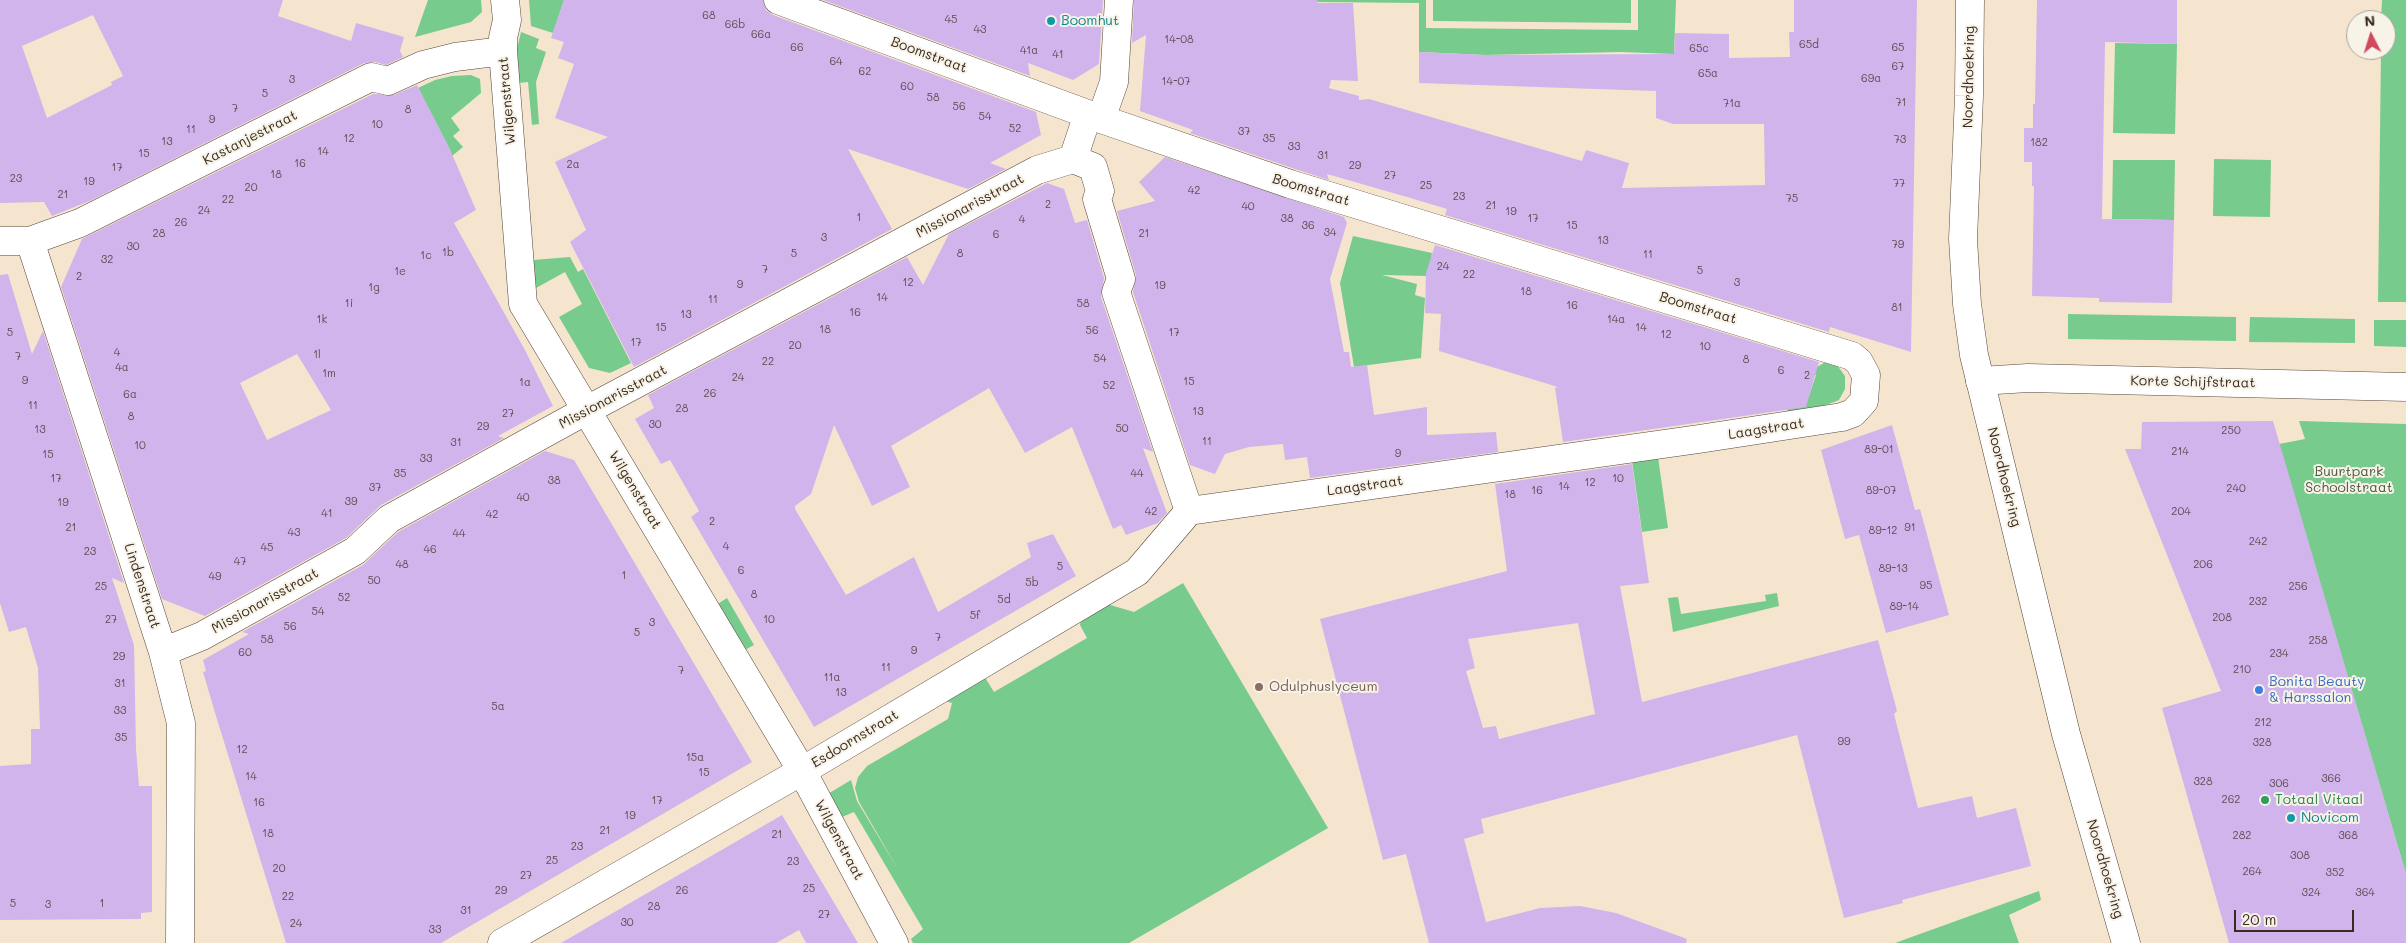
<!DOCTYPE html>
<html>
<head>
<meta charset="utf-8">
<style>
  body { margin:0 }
  #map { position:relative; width:2406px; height:943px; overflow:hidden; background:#f5e5cf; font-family:Mali,sans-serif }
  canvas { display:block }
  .north { position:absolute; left:2346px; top:10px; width:50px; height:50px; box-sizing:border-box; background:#f7f3e8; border:1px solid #aca397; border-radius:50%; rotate:355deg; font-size:14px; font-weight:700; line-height:20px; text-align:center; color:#3b2a1e }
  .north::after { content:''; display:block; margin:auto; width:18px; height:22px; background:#d1495b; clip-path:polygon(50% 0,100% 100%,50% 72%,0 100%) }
  .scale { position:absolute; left:2234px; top:910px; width:120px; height:22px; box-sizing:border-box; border:2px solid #3b2a1e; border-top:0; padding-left:6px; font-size:15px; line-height:18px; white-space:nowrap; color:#3b2a1e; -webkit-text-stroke:4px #f7f3e8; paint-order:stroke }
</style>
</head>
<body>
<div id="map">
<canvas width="2406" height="943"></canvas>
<div class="north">N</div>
<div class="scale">20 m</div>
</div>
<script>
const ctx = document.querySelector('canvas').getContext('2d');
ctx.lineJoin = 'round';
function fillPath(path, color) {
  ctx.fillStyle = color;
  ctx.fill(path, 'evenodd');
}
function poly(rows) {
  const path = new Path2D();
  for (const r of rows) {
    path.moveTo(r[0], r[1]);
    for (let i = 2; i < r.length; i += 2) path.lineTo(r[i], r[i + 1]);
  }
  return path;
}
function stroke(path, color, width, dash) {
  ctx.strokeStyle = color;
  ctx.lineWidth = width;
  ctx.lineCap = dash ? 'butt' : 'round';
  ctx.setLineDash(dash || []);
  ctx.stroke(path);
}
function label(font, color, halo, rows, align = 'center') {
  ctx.font = font + ' Mali,sans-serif';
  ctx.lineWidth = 4;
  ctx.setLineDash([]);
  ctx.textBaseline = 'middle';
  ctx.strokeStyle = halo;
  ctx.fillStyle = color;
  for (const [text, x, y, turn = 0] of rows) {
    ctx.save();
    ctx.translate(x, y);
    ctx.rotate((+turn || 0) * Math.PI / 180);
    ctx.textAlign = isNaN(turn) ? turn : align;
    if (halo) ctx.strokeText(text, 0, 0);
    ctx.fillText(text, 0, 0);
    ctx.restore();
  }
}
const green = poly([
  [428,0,481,0,482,12,471,22,415,37],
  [529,0,564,0,553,33,531,26],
  [1317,0,1426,0,1426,28,1638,30,1638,0,1676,0,1674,54,1621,52,1485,55,1419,52,1419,3,1317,2],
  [1433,0,1631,0,1631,23,1433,21],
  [2382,0,2406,0,2406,302,2378,302,2381,50,2386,50,2386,20,2381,20],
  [521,32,539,39,536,48,546,52,536,82,539,124,532,125,528,82,519,83,517,49],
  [2115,43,2177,44,2175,134,2113,133],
  [471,75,480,79,481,93,451,118,460,130,453,136,463,147,452,156,418,88,435,80,452,76],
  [2214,159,2271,160,2270,217,2213,216],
  [2113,160,2175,160,2174,220,2112,219],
  [1353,236,1432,253,1428,276,1382,275,1417,284,1415,295,1425,298,1421,358,1354,367,1340,283],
  [570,257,578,272,583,269,631,363,610,373,589,368,559,317,582,304,565,272,536,288,533,260],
  [2068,314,2236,317,2236,341,2068,339],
  [2250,317,2355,319,2355,343,2249,342],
  [2374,320,2406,320,2406,347,2374,346],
  [1827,361,1837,365,1845,376,1845,389,1839,400,1808,412,1786,414,1794,392,1809,396,1816,375,1800,370,1817,367],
  [2299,421,2406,424,2406,874,2279,444,2305,439],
  [1658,457,1668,528,1642,532,1632,461],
  [1183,583,1328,828,1129,943,913,943,911,939,923,929,854,812,842,817,826,795,851,780,857,801,899,871,859,802,855,788,858,777,867,766,948,719,952,703,926,696,965,674,986,679,994,692,1087,638,1080,625,1083,612,1100,602,1134,612],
  [1777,593,1779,606,1673,632,1668,598,1678,597,1681,614,1766,601,1765,595],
  [727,598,754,645,743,651,716,605],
  [2039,891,2041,900,2009,915,2019,943,1895,943]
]);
const building = poly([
  [0,0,283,0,278,16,351,41,356,23,404,37,400,51,403,57,386,65,375,62,364,63,92,200,52,216,44,202,0,203],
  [93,15,123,76,111,82,112,85,47,118,22,46],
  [564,0,763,0,766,10,773,15,1036,112,1041,135,990,163,1006,169,968,189,848,149,892,229,634,367,570,242,586,230,555,162,608,137,555,118,574,64,558,58,564,42,551,38],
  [823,0,1103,0,1099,64,1073,80,1028,63,1030,76],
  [1134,0,1317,0,1318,3,1353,3,1358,81,1331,80,1329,88,1359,96,1359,100,1369,99,1582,161,1586,150,1629,163,1622,188,1765,185,1764,124,1673,124,1656,118,1656,91,1419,83,1419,52,1485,55,1674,54,1675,33,1729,34,1729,58,1790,57,1789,32,1794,32,1794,0,1917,0,1911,352,1830,327,1829,332,1445,215,1447,209,1407,197,1327,174,1329,180,1295,169,1190,133,1193,130,1140,111,1146,35,1132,43],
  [2037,0,2177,0,2177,44,2105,42,2102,219,2174,220,2172,303,2099,302,2099,298,2032,296,2034,186,2032,186,2032,162,2024,162,2024,128,2033,128,2033,104,2035,104],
  [417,85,449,147,476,210,454,223,526,352,553,406,498,436,504,438,381,505,346,538,205,616,162,599,61,287,82,239,373,94,394,95],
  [297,354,331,410,267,440,240,383],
  [1165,157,1344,217,1347,223,1330,279,1344,352,1349,352,1351,367,1367,365,1374,415,1427,407,1427,435,1496,432,1498,452,1310,478,1307,457,1285,460,1283,444,1249,447,1225,454,1215,474,1190,465,1133,292,1136,275,1117,211,1155,201,1139,182],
  [1047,183,1064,189,1075,223,1087,220,1104,278,1101,297,1153,452,1143,448,1167,513,1158,523,1126,535,1121,525,1113,529,1072,427,1025,453,989,388,891,446,910,487,872,506,834,425,811,494,795,506,795,509,846,595,914,557,938,612,1031,557,1027,543,1053,534,1076,576,814,727,691,517,699,511,670,460,661,464,635,419,654,408,648,395,907,257,923,285,949,234],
  [1435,245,1819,362,1806,407,1563,442,1555,388,1558,387,1439,351,1441,314,1425,313,1426,273],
  [8,274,32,354,43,331,124,583,112,578,134,645,136,749,139,786,152,786,152,912,141,913,141,919,0,920,0,766,31,764,31,729,40,729,38,668,26,627,9,632,0,603,0,275],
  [2273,421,2406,874,2406,943,2229,943,2162,708,2221,691,2125,449,2141,449,2142,422],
  [1892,425,1915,510,1920,509,1949,615,1886,633,1859,535,1845,539,1821,450],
  [545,451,574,460,752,762,441,943,286,943,216,716,203,672,206,671,203,660,249,634,242,632,363,565,398,532],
  [1632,464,1649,583,1620,586,1642,702,1878,640,1897,711,1894,714,1918,808,1972,796,1977,818,2016,808,2031,866,1902,900,1903,903,1844,918,1797,735,1481,819,1484,833,1464,839,1486,922,1540,908,1580,906,1616,913,1687,939,1686,943,1429,943,1406,854,1383,860,1320,619,1507,571,1495,484],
  [1578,623,1595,714,1499,739,1496,726,1483,728,1466,671,1475,668,1468,639],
  [782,815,858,943,806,943,799,930,776,943,561,943]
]);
const street = poly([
  [505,0,507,20,503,38,503,51,523,304,802,771,894,943],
  [778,0,1101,119,1290,184,1852,356,1859,362,1866,375,1864,401,1853,413,1842,417,1699,439,1189,511,1116,292,1121,279,1097,199,1100,191,1093,167,1073,159],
  [1101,119,1114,82,1119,0],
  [1073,159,1088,114],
  [0,241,30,241,80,223,371,77,388,81,423,65,455,57,503,51],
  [30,241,163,652,181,723,180,943],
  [1980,381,2028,378,2406,387],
  [163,652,202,636,355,551,389,519,587,410,1037,170,1073,159],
  [502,943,802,771,1137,572,1189,511]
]);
const secondary = poly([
  [1970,0,1969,96,1963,239,1967,304,1974,355,2066,734,2126,943]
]);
const markers = [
  [1051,21,5,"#0f9aa8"],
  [1259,687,5,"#8d6e63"],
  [2259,690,5,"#3f7fe0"],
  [2265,800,5,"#2e9e5b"],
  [2291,818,5,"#0f9aa8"]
];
const numberNames = [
  ["68",709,16],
  ["45",951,20],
  ["66b",735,25],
  ["43",980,30],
  ["66a",761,35],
  ["14-08",1179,40],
  ["65d",1809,45],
  ["66",797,48],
  ["65",1898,48],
  ["65c",1699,49],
  ["41a",1029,51],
  ["41",1058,55],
  ["64",836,62],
  ["67",1898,67],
  ["62",865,72],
  ["65a",1708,74],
  ["69a",1871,79],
  ["3",292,80],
  ["14-07",1176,82],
  ["60",907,87],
  ["5",265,94],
  ["58",933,98],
  ["71",1901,103],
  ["71a",1732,104],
  ["56",959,107],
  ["7",235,109],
  ["8",408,110],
  ["54",985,117],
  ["9",212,120],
  ["10",377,125],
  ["52",1015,129],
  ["11",191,130],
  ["37",1244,132],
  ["12",349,139],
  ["35",1269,139],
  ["73",1900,140],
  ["13",167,142],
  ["182",2039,143],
  ["33",1294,147],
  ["14",323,152],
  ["15",144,154],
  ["31",1323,156],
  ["16",300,164],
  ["2a",573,165],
  ["29",1355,166],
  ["17",117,168],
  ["18",276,175],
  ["27",1390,176],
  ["23",16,179],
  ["19",89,182],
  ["77",1899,184],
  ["25",1426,186],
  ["20",251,188],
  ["42",1194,191],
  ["21",63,195],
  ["23",1459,197],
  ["75",1792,199],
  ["22",228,200],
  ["2",1048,205],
  ["21",1491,206],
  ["40",1248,207],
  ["24",204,211],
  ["19",1511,212],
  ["1",859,218],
  ["38",1287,219],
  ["17",1533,219],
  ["4",1022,220],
  ["26",181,223],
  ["36",1308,226],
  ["15",1572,226],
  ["34",1330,233],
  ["28",159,234],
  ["21",1144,234],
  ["6",996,235],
  ["3",824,238],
  ["13",1603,241],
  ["79",1898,245],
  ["30",133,247],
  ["1b",448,253],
  ["5",794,254],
  ["8",960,254],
  ["11",1648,255],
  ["1c",426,256],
  ["32",107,260],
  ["24",1443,267],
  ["7",765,270],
  ["5",1700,271],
  ["1e",400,272],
  ["22",1469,275],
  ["2",79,277],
  ["12",908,283],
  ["3",1737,283],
  ["9",740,285],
  ["19",1160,286],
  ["1g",374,288],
  ["18",1526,292],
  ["14",882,298],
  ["11",713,300],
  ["1i",349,304],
  ["58",1083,304],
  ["16",1572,306],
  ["81",1897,308],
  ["16",855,313],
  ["13",686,315],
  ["1k",322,320],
  ["14a",1616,320],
  ["15",661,328],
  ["14",1641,328],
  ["18",825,330],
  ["56",1092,331],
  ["5",10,333],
  ["17",1174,333],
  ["12",1666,335],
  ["17",636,343],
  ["20",795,346],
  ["10",1705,347],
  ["4",117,353],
  ["1l",317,355],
  ["7",18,357],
  ["54",1100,359],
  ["8",1746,360],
  ["22",768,362],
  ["4a",122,368],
  ["6",1781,371],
  ["1m",329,374],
  ["2",1807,376],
  ["24",738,378],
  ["9",25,381],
  ["15",1189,382],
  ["1a",525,383],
  ["52",1109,386],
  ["26",710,394],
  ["6a",130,395],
  ["11",33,406],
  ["28",682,409],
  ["13",1198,412],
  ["27",508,414],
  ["8",131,417],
  ["30",655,425],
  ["29",483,427],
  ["50",1122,429],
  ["13",40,430],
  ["250",2231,431],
  ["11",1207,442],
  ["31",456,443],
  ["10",140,446],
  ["89-01",1879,450],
  ["214",2180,452],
  ["9",1398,454],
  ["15",48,455],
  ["33",426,459],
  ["35",400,474],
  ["44",1137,474],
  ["17",56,479],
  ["10",1618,479],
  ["38",554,481],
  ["12",1590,483],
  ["14",1564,487],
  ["37",375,488],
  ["240",2236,489],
  ["16",1537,491],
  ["89-07",1881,491],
  ["18",1510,495],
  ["40",523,498],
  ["39",351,502],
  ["19",63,503],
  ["42",1151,512],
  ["204",2181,512],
  ["41",327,514],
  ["42",492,515],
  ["2",712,522],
  ["21",71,528],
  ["91",1910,528],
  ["89-12",1883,531],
  ["43",294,533],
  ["44",459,534],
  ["242",2258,542],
  ["4",726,547],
  ["45",267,548],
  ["46",430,550],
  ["23",90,552],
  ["47",240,562],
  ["48",402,565],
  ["206",2203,565],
  ["5",1060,567],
  ["89-13",1893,569],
  ["6",741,571],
  ["1",624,576],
  ["49",215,577],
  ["50",374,581],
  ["5b",1032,583],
  ["95",1926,586],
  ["25",101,587],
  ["256",2298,587],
  ["8",754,595],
  ["52",344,598],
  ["5d",1004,600],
  ["232",2258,602],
  ["89-14",1904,607],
  ["54",318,612],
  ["5f",975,616],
  ["208",2222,618],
  ["27",111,620],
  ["10",769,620],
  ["3",652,623],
  ["56",290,627],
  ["5",637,633],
  ["7",938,638],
  ["58",267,640],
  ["258",2318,641],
  ["9",914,651],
  ["60",245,653],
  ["234",2279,654],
  ["29",119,657],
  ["11",886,668],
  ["210",2242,670],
  ["7",681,671],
  ["11a",832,678],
  ["31",120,684],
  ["13",841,693],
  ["5a",498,707],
  ["33",120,711],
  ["212",2263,723],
  ["35",121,738],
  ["99",1844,742],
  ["328",2262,743],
  ["12",242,750],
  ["15a",695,758],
  ["15",704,773],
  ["14",251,777],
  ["366",2331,779],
  ["328",2203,782],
  ["306",2279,784],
  ["262",2231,800],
  ["17",657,801],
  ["16",259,803],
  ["19",630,816],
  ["21",605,831],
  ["18",268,834],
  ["21",777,835],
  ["282",2242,836],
  ["368",2348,836],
  ["23",577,847],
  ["308",2300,856],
  ["25",552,861],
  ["23",793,862],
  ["20",279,869],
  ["264",2252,872],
  ["352",2335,873],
  ["27",526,876],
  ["25",809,889],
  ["29",501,891],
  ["26",682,891],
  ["324",2311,893],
  ["364",2365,893],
  ["22",288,897],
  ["5",13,904],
  ["1",102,904],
  ["3",48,905],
  ["28",654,907],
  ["31",466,911],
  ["27",824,915],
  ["30",627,923],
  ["24",296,924],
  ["33",435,930]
];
const cultureNames = [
  ["Boomhut",1061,21],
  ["Novicom",2301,818]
];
const streetNames = [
  ["Boomstraat",929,55,20],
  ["Noordhoekring",1969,77,-89],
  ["Wilgenstraat",507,101,-95],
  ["Kastanjestraat",250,138,-27],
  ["Boomstraat",1311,190,17],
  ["Missionarisstraat",970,206,-28],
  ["Boomstraat",1698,308,17],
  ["Korte Schijfstraat",2193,382,1],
  ["Missionarisstraat",613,397,-28],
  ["Laagstraat",1766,429,-9],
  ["Noordhoekring",2004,477,76],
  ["Laagstraat",1365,486,-8],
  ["Wilgenstraat",635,490,59],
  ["Lindenstraat",142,586,72],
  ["Missionarisstraat",265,601,-29],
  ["Esdoornstraat",855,739,-31],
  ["Wilgenstraat",839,840,62],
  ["Noordhoekring",2105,869,74]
];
const parkNames = [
  ["Buurtpark",2349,472],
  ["Schoolstraat",2349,488]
];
const shopNames = [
  ["Bonita Beauty",2269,682],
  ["& Harssalon",2269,698]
];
const educationNames = [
  ["Odulphuslyceum",1269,687]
];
const leisureNames = [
  ["Totaal Vitaal",2275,800]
];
fillPath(green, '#77cb8d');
fillPath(building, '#d1b4ec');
stroke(street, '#574639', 29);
stroke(secondary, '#574639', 29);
stroke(street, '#fff', 28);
stroke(secondary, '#fff', 28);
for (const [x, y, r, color] of markers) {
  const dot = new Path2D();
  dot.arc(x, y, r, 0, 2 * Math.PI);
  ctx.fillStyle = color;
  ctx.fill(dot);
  stroke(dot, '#f7f3e8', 2);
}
label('11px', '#604c52', null, numberNames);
label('14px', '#0d838f', '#f7f3e8', cultureNames, 'left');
label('14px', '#3b2a1e', '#f7f3e8', streetNames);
label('14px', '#4d5a3f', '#f7f3e8', parkNames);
label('14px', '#366cbe', '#f7f3e8', shopNames, 'left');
label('14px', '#785e54', '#f7f3e8', educationNames, 'left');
label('14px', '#27864d', '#f7f3e8', leisureNames, 'left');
</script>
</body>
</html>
